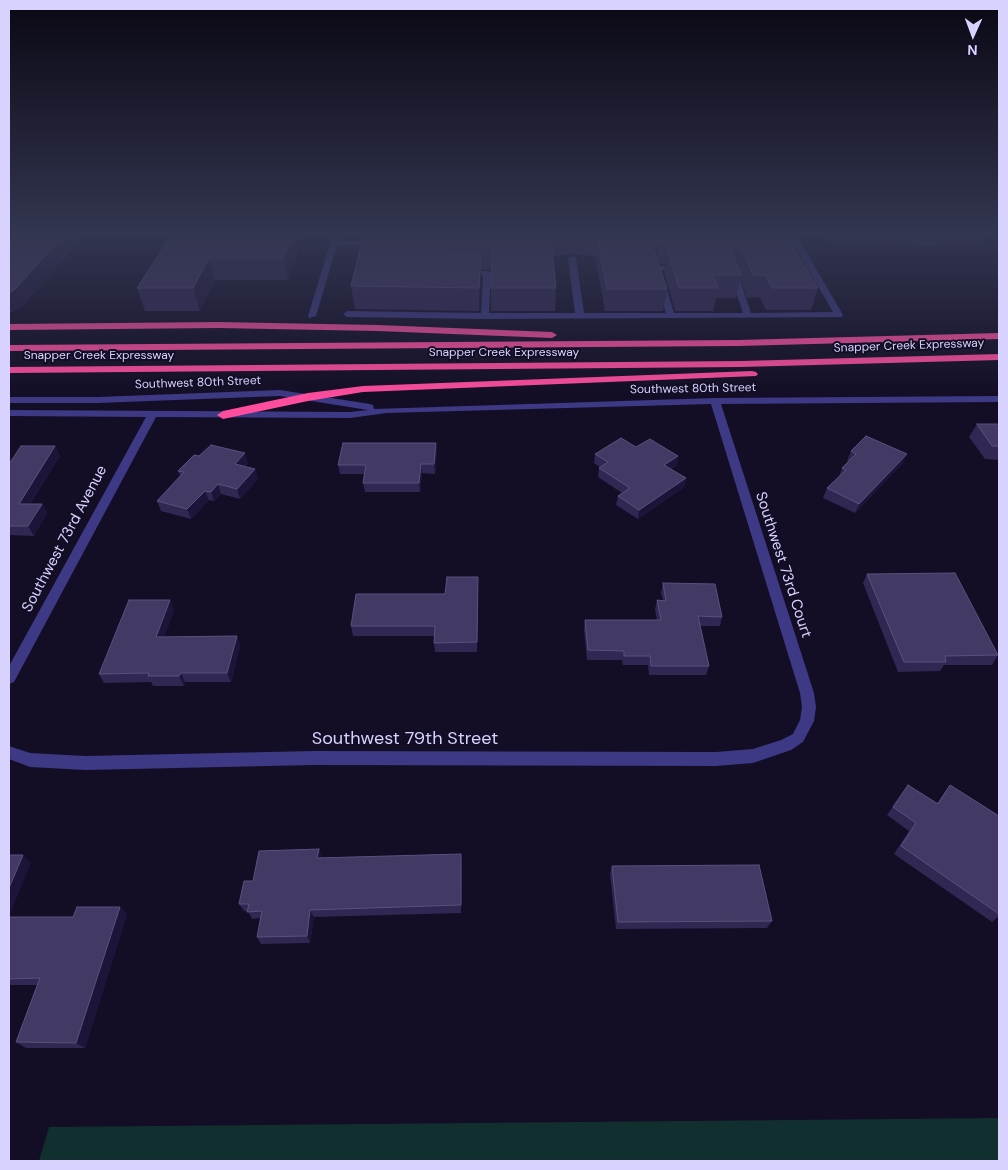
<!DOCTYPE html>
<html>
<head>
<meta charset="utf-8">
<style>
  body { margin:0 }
  #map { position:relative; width:1008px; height:1170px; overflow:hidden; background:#130e25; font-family:"DM Sans",sans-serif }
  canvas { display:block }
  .frame { position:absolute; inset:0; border:10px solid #d8d2ff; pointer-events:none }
  .north { position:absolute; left:948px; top:10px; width:50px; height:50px; -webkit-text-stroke:4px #130e25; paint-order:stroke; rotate:182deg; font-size:14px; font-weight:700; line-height:20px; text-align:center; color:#d8d2ff }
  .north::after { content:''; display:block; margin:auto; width:18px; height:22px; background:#d8d2ff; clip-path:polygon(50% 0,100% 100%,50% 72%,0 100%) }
</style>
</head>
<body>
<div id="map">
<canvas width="1008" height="1170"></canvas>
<div class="frame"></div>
<div class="north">N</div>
</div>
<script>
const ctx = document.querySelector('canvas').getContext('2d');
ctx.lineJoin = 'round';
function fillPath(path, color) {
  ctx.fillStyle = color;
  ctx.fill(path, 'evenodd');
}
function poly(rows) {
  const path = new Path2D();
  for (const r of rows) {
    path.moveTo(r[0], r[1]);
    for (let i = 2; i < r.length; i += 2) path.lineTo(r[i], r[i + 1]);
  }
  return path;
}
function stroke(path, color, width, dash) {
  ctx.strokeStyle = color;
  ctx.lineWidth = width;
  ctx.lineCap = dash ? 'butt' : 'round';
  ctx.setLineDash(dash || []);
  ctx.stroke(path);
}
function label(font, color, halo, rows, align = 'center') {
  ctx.font = font + ' "DM Sans",sans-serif';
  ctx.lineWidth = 4;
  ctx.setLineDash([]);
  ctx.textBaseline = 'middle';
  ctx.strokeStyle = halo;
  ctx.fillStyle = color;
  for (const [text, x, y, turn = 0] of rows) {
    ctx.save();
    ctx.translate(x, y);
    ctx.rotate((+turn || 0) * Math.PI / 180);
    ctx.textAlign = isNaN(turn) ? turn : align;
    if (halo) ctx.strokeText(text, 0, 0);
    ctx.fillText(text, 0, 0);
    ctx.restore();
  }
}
const green = poly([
  [999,1118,999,1161,39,1161,49,1127]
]);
const minor = poly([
  [333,234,341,234,339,241,379,241,383,243,379,245,337,245,316,316,309,318,308,316,333,234],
  [514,234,522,234,522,256,518,258,514,256,514,234],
  [788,234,796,234,843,315,842,317,485,319,347,317,343,314,347,311,481,313,483,275,461,275,461,271,487,271,491,273,489,313,575,313,568,258,572,256,576,258,584,313,666,313,652,268,656,266,680,266,684,268,680,270,661,270,674,313,743,313,729,271,733,269,737,271,751,313,833,312,788,234],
  [280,390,370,404,373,405,374,409,715,398,999,396,999,402,721,404,814,693,816,707,814,721,803,742,791,750,753,763,716,766,314,765,85,770,30,767,9,759,9,746,30,753,85,756,314,751,716,752,753,749,781,740,793,734,800,720,802,707,800,693,711,404,387,413,350,418,156,417,14,682,9,684,9,666,146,417,9,416,9,410,350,412,368,410,280,396,98,403,9,403,9,397,98,397,280,390]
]);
const highway = poly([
  [218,322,378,325,552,332,557,335,552,338,378,331,218,328,9,330,9,324,218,322],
  [999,333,999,339,738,346,9,351,9,345,738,340,999,333],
  [999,354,999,360,741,367,9,373,9,367,741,361,999,354],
  [752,371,756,372,758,374,756,376,363,392,308,401,223,419,217,415,223,411,308,393,363,386,752,371]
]);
const wall = poly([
  [9,234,85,234,22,307,12,312,9,312],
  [172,234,299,234,296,242,298,252,288,280,215,280,200,311,145,311,137,288],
  [364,234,506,239,548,239,548,234,786,234,818,288,811,310,766,310,760,297,747,298,740,278,736,298,716,298,713,311,675,311,664,272,665,264,659,264,667,289,663,311,605,311,595,256,573,254,553,256,556,288,555,311,491,311,491,270,490,269,481,269,479,311,355,309,351,286],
  [825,234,986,234,982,243,942,243,941,246,834,244,830,239,828,239],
  [977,424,999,424,999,460,985,459,969,437],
  [55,446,60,456,30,504,42,504,47,513,34,536,9,535,9,464],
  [636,447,678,456,677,465,671,469,686,478,684,487,638,519,616,505,618,496,622,493,598,477,599,468,600,467,594,463,595,454],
  [851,451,903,463,855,513,823,498,827,488,839,477,842,468,849,462,847,461],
  [437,452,435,474,422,473,420,492,365,492,363,483,364,474,340,474,338,465],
  [199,456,248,463,245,467,255,469,258,479,240,499,221,494,214,501,209,500,191,519,161,511,157,501,180,476,178,471],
  [867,574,998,655,992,665,944,665,940,671,898,672,863,583],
  [663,583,722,617,720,626,700,626,709,666,706,675,649,675,648,665,623,665,622,660,587,660,584,630,585,620,657,620,655,610,657,600,663,600,661,593],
  [478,586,477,652,435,652,434,643,435,636,353,636,351,626,445,594],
  [174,610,164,637,237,636,240,646,231,682,185,682,184,686,153,686,151,682,104,683,99,674],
  [908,785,937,803,950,785,999,816,999,916,992,922,894,854,909,831,887,815],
  [319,849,322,858,462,862,461,913,314,917,310,943,261,944,257,937,260,918,252,919,248,911,244,911,239,904,253,881],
  [612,866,772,921,767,928,616,929,610,874],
  [120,907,127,914,85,1048,26,1048,16,1042,37,985,9,985,9,917,73,917]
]);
const shadedWall = poly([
  [65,234,85,234,22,307,12,312,9,305,9,293],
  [289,234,299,234,296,242,298,252,288,280,283,258],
  [659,243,656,264,653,247],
  [481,254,481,277,479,311,479,288],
  [209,258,215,280,200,311,193,288],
  [436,443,437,452,435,474,434,464],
  [55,446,60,456,24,513,19,504],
  [245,453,248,463,238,474,235,464],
  [907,454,903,463,855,513,859,504],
  [678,456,677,465,663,474,664,465],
  [421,464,422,473,420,492,419,483],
  [255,469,258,479,240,499,237,489],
  [686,478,684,487,638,519,639,510],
  [218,484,221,494,214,501,211,492],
  [205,491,209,500,191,519,187,509],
  [42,504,47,513,34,536,28,526],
  [170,600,174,610,161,646,156,637],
  [237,636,240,646,231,682,227,673],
  [181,673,185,682,184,686,179,676],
  [319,849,322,857,321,866,317,858],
  [461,854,462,862,461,913],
  [23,855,31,863,9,916,9,888],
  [120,907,127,914,85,1048,76,1043],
  [310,910,314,917,310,943,307,936]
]);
const building = poly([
  [9,234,65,234,14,290,9,293,9,234],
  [172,234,293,234,283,258,209,258,193,288,137,288,172,234],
  [364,234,506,234,506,239,551,239,556,288,491,288,492,249,490,247,447,247,445,249,447,254,481,254,479,288,351,286,364,234],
  [588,234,786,234,818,288,772,288,766,275,753,275,740,243,659,243,653,247,667,289,607,289,597,235,588,234],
  [667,250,731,250,741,275,713,275,718,288,679,288,667,250],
  [977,424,999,424,999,446,992,446,977,424],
  [866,436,907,454,859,504,827,488,846,470,842,468,856,454,851,451,866,436],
  [621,438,636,447,650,439,678,456,664,465,686,478,639,510,618,496,630,488,599,468,608,462,595,454,621,438],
  [343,443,436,443,434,464,421,464,419,483,363,483,366,465,338,465,343,443],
  [211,445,245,453,235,464,255,469,237,489,218,484,211,492,205,491,187,509,157,501,184,472,178,471,194,455,199,456,211,445],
  [21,446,55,446,19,504,42,504,28,526,9,526,9,464,21,446],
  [955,573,998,655,945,656,946,662,904,662,867,574,955,573],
  [447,577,478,577,477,642,434,643,435,626,351,626,356,594,445,594,447,577],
  [663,583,715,584,722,617,698,616,709,666,651,666,650,656,624,656,624,651,588,650,585,620,661,620,657,600,666,601,663,583],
  [129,600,170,600,156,637,237,636,227,673,181,673,179,676,148,676,149,673,99,674,129,600],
  [908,785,938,804,950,785,999,816,999,914,901,846,916,823,893,807,908,785],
  [319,849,317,858,461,854,461,905,310,910,307,936,257,937,262,911,247,912,249,904,239,904,244,881,253,881,259,851,319,849],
  [9,855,23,855,9,888,9,855],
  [759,865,772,921,618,922,612,866,759,865],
  [77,907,120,907,76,1043,16,1042,40,978,9,979,9,917,73,917,77,907]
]);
const farStreetnames = [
  ["Snapper Creek Expressway",909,346,-2],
  ["Snapper Creek Expressway",504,353],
  ["Snapper Creek Expressway",99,356],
  ["Southwest 80th Street",198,383,-2],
  ["Southwest 80th Street",693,389,-1]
];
const streetNames = [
  ["Southwest 73rd Avenue",65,539,-62],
  ["Southwest 73rd Court",783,565,72]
];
const nearStreetnames = [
  ["Southwest 79th Street",405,739]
];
fillPath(green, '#112f2e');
fillPath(minor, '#3d3984');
fillPath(highway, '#ff4d9e');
fillPath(wall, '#312753');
fillPath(shadedWall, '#1d1539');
fillPath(building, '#433965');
stroke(building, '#5a517e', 1);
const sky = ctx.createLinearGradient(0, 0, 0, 398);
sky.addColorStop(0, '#0a0814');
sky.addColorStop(0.59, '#333651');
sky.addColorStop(1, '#33365100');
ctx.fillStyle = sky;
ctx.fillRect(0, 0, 1008, 398);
label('12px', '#d8d2ff', '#130e25', farStreetnames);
label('15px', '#d8d2ff', '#130e25', streetNames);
label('18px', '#d8d2ff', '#130e25', nearStreetnames);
</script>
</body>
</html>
